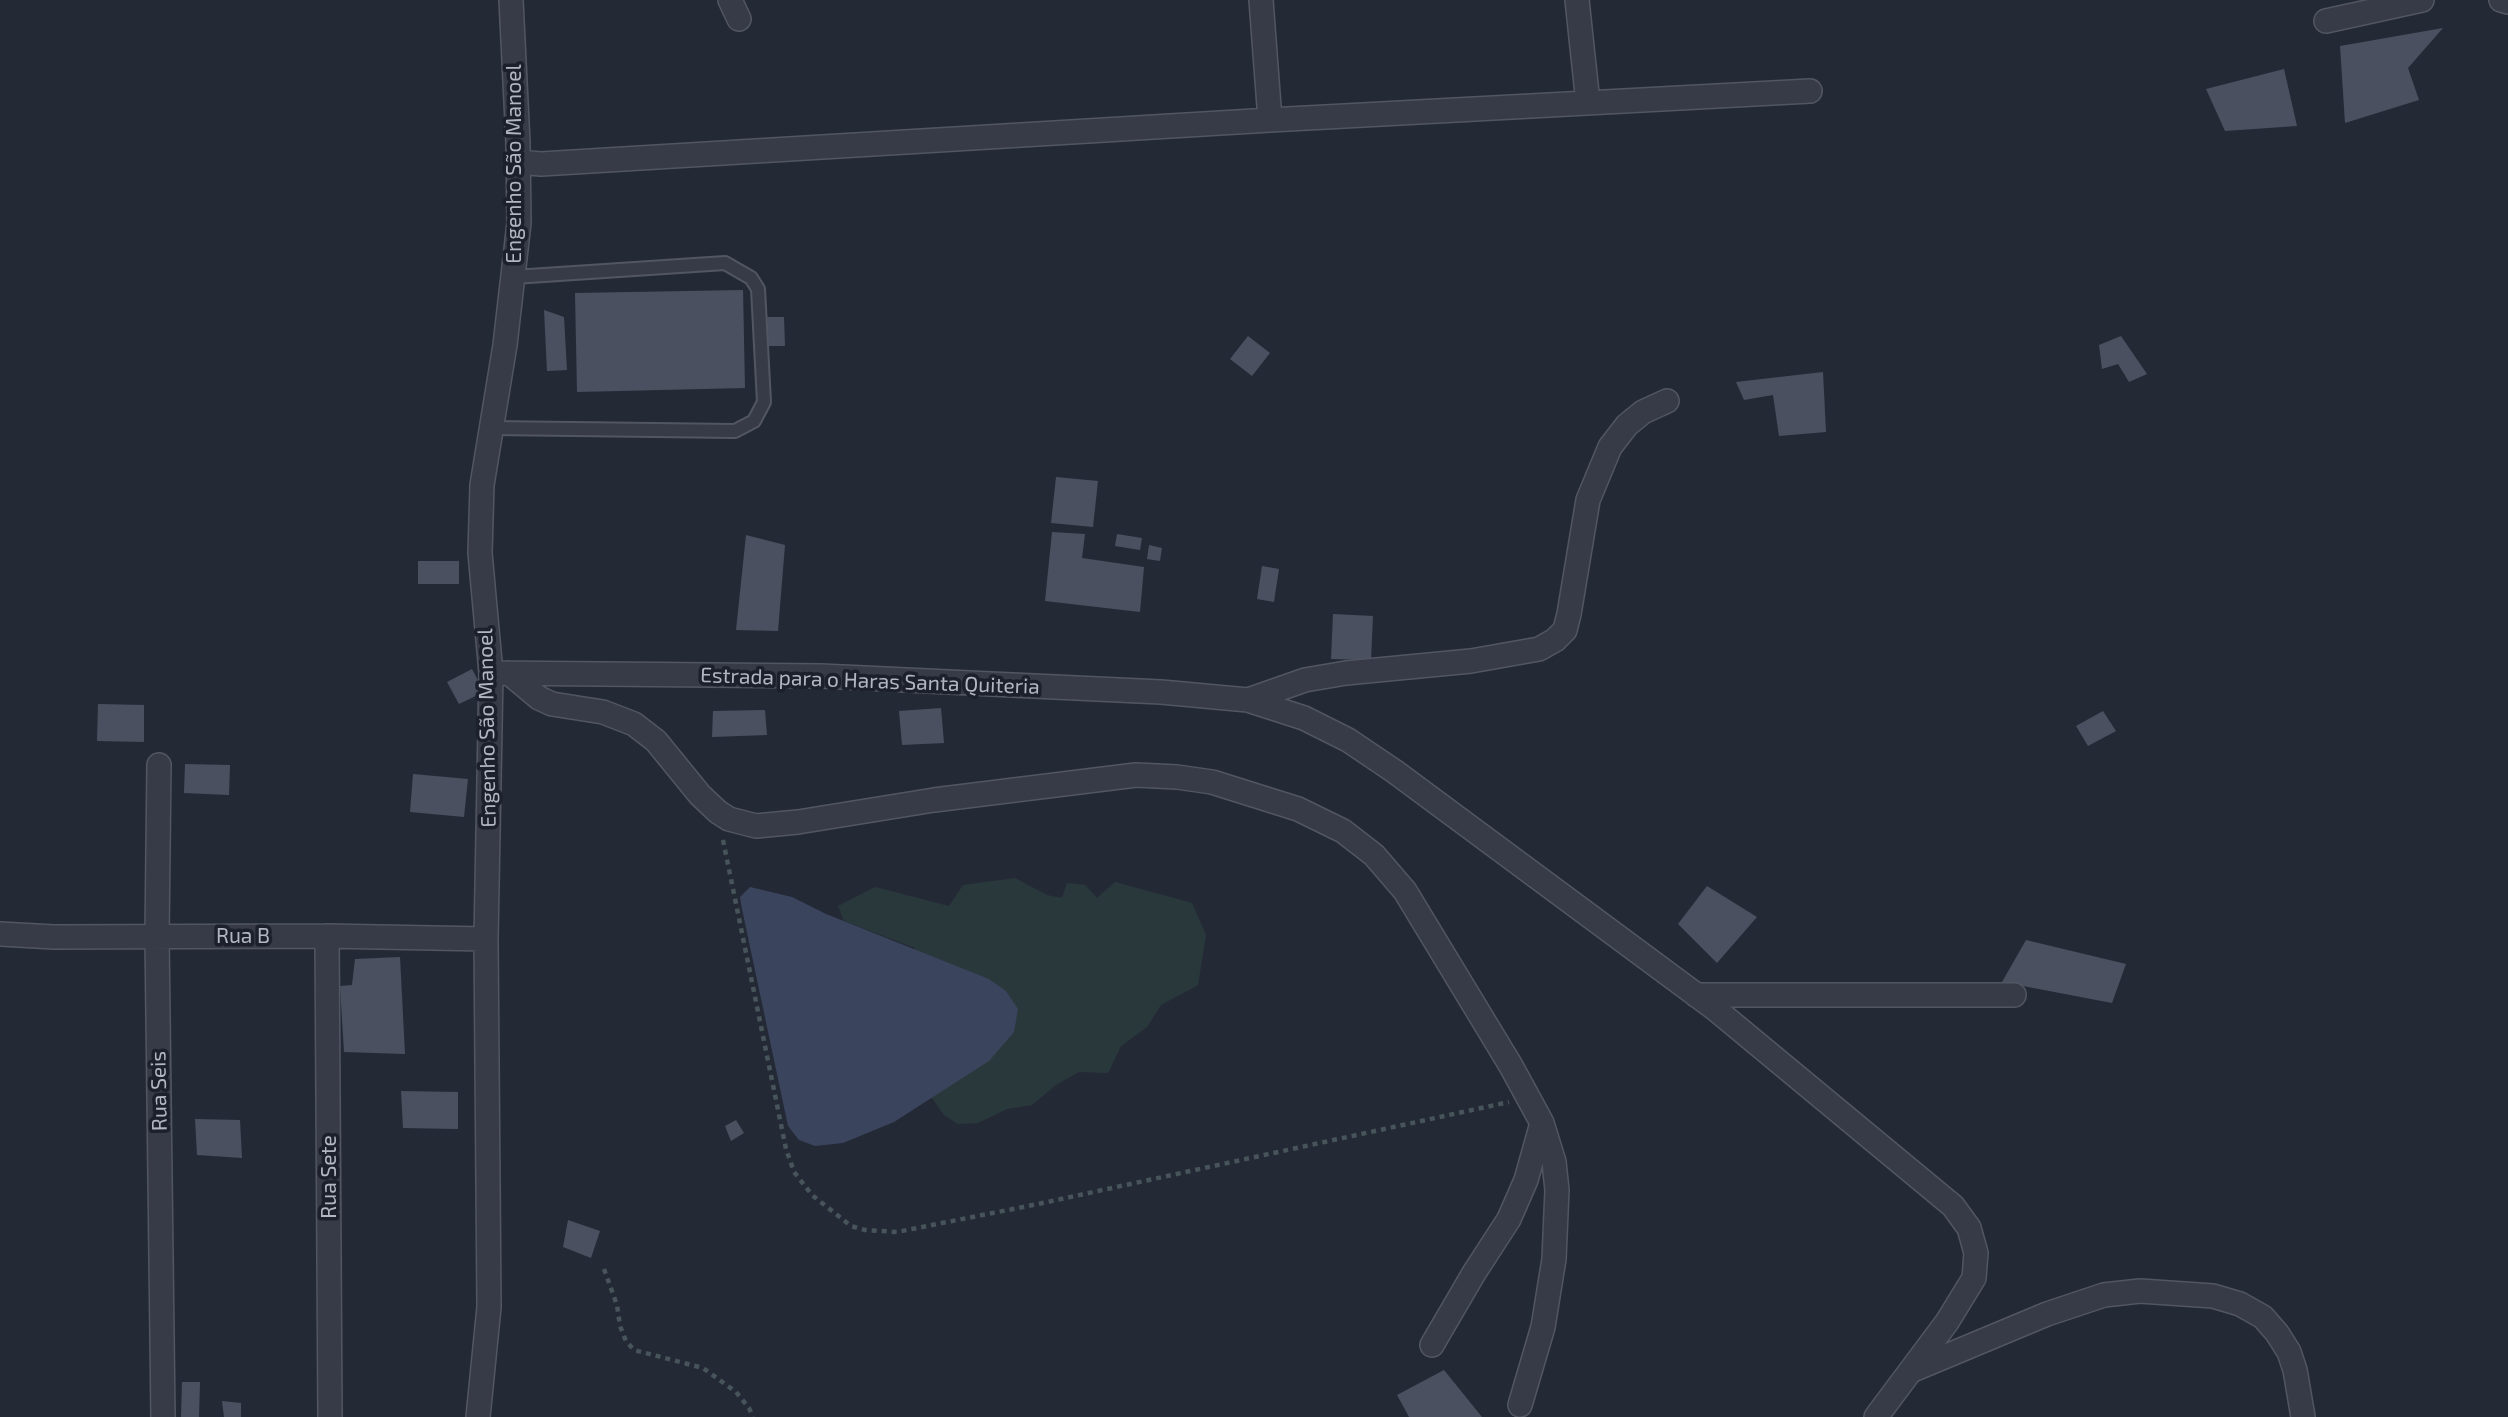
<!DOCTYPE html>
<html>
<head>
<meta charset="utf-8">
<style>
  body { margin:0 }
  canvas { display:block; background:#242936 }
</style>
</head>
<body>
<canvas width="2508" height="1417"></canvas>
<script>
const ctx = document.querySelector('canvas').getContext('2d');
ctx.lineJoin = 'round';
function fillPath(path, color) {
  ctx.fillStyle = color;
  ctx.fill(path, 'evenodd');
}
function poly(rows) {
  const path = new Path2D();
  for (const r of rows) {
    path.moveTo(r[0], r[1]);
    for (let i = 2; i < r.length; i += 2) path.lineTo(r[i], r[i + 1]);
  }
  return path;
}
function stroke(path, color, width, dash) {
  ctx.strokeStyle = color;
  ctx.lineWidth = width;
  ctx.lineCap = dash ? 'butt' : 'round';
  ctx.setLineDash(dash || []);
  ctx.stroke(path);
}
function label(font, color, halo, rows, align = 'center') {
  ctx.font = font + ' "Exo 2",sans-serif';
  ctx.lineWidth = 7;
  ctx.setLineDash([]);
  ctx.textBaseline = 'middle';
  ctx.strokeStyle = halo;
  ctx.fillStyle = color;
  for (const [text, x, y, turn = 0] of rows) {
    ctx.save();
    ctx.translate(x, y);
    ctx.rotate((+turn || 0) * Math.PI / 180);
    ctx.textAlign = isNaN(turn) ? turn : align;
    if (halo) ctx.strokeText(text, 0, 0);
    ctx.fillText(text, 0, 0);
    ctx.restore();
  }
}
const green = poly([
  [1015,878,1047,895,1062,898,1067,883,1085,885,1097,898,1115,882,1192,903,1206,935,1198,985,1161,1005,1147,1027,1121,1046,1108,1073,1079,1072,1056,1085,1032,1105,1007,1109,978,1123,958,1124,944,1115,932,1098,916,1087,915,948,844,921,838,906,875,887,949,906,963,885]
]);
const water = poly([
  [750,887,792,897,826,914,989,979,1006,991,1018,1009,1014,1032,989,1061,894,1122,843,1143,815,1146,799,1140,788,1126,742,909,740,897]
]);
const building = poly([
  [2443,28,2408,68,2419,100,2345,123,2340,46],
  [2284,69,2297,126,2225,131,2206,89],
  [743,290,745,388,577,392,575,293],
  [544,310,564,317,567,370,547,371],
  [767,317,784,317,785,346,768,346],
  [1248,336,1270,353,1252,376,1230,359],
  [2121,336,2147,374,2129,382,2118,364,2102,369,2099,345],
  [1823,372,1826,432,1779,436,1773,395,1744,400,1736,382],
  [1056,477,1098,481,1093,527,1051,523],
  [1052,532,1085,534,1082,558,1144,567,1140,612,1045,601],
  [1117,534,1142,538,1140,550,1115,546],
  [746,535,785,545,778,631,736,630],
  [1149,545,1162,548,1160,561,1147,559],
  [418,561,459,561,459,584,418,584],
  [1262,566,1279,569,1274,602,1257,599],
  [1333,614,1373,616,1371,660,1331,659],
  [472,669,484,692,459,704,447,682],
  [98,704,144,705,144,742,97,741],
  [941,708,944,743,902,745,899,711],
  [765,710,767,735,712,737,713,711],
  [2103,711,2116,731,2088,746,2076,726],
  [185,764,230,765,229,795,184,793],
  [413,774,468,779,464,817,410,812],
  [1707,886,1757,917,1717,963,1678,924],
  [2026,940,2126,964,2112,1003,2002,982],
  [400,957,405,1054,344,1052,340,986,352,985,355,959],
  [401,1091,458,1092,458,1129,403,1128],
  [195,1119,240,1120,242,1158,197,1155],
  [736,1120,744,1133,731,1141,725,1126],
  [568,1220,600,1231,591,1258,563,1247],
  [1444,1370,1482,1417,1409,1417,1397,1395],
  [182,1382,200,1382,199,1417,181,1417],
  [222,1401,241,1403,241,1417,224,1417]
]);
const path = poly([
  [723,840,786,1149,794,1172,812,1195,851,1226,865,1230,897,1232,1038,1204,1509,1102],
  [604,1269,617,1305,620,1326,626,1341,634,1350,703,1368,736,1392,749,1408,753,1417]
]);
const service = poly([
  [492,428,735,431,754,421,764,402,758,289,751,278,725,263,514,277]
]);
const minor = poly([
  [730,0,739,19],
  [1261,0,1270,120],
  [1577,0,1588,103],
  [2501,0,2508,2],
  [2326,21,2422,0],
  [518,162,541,164,1270,120,1810,91],
  [491,673,821,676,1161,692,1248,700,1304,718,1348,740,1394,771,1714,1008,1953,1206,1969,1228,1976,1253,1974,1278,1947,1322,1876,1417],
  [509,673,539,698,552,704,603,712,634,724,656,741,700,795,718,812,729,819,756,826,798,822,934,800,1136,775,1177,777,1212,782,1298,809,1343,831,1374,855,1405,891,1511,1066,1542,1123,1554,1162,1557,1190,1554,1259,1543,1327,1520,1405],
  [1248,700,1305,680,1346,673,1471,661,1539,649,1555,640,1565,630,1569,614,1588,500,1610,447,1627,425,1643,412,1667,401],
  [159,765,157,936,163,1417],
  [0,934,54,937,327,936,486,939],
  [327,936,330,1417],
  [1696,995,2014,995],
  [1432,1345,1474,1273,1509,1219,1526,1180,1542,1123],
  [1913,1370,2047,1314,2104,1295,2140,1291,2213,1296,2240,1304,2263,1317,2277,1333,2289,1352,2295,1370,2303,1417],
  [478,1417,489,1307,486,939,491,673,480,553,482,485,505,345,519,223,518,143,511,0]
]);
const streetNames = [
  ["Engenho São Manoel",514,164,-90],
  ["Estrada para o Haras Santa Quiteria",870,681,2],
  ["Engenho São Manoel",487,728,-91],
  ["Rua B",243,936],
  ["Rua Seis",159,1091,-91],
  ["Rua Sete",329,1177,-90]
];
fillPath(green, '#29383b');
fillPath(water, '#3b445d');
fillPath(building, '#4a5060');
stroke(service, '#525662', 16);
stroke(minor, '#525662', 26);
stroke(path, '#475459', 4.5, [5, 5]);
stroke(service, '#373b47', 12);
stroke(minor, '#373b47', 23);
label('21px', '#b2b6c3', '#1c202c', streetNames);
</script>
</body>
</html>
